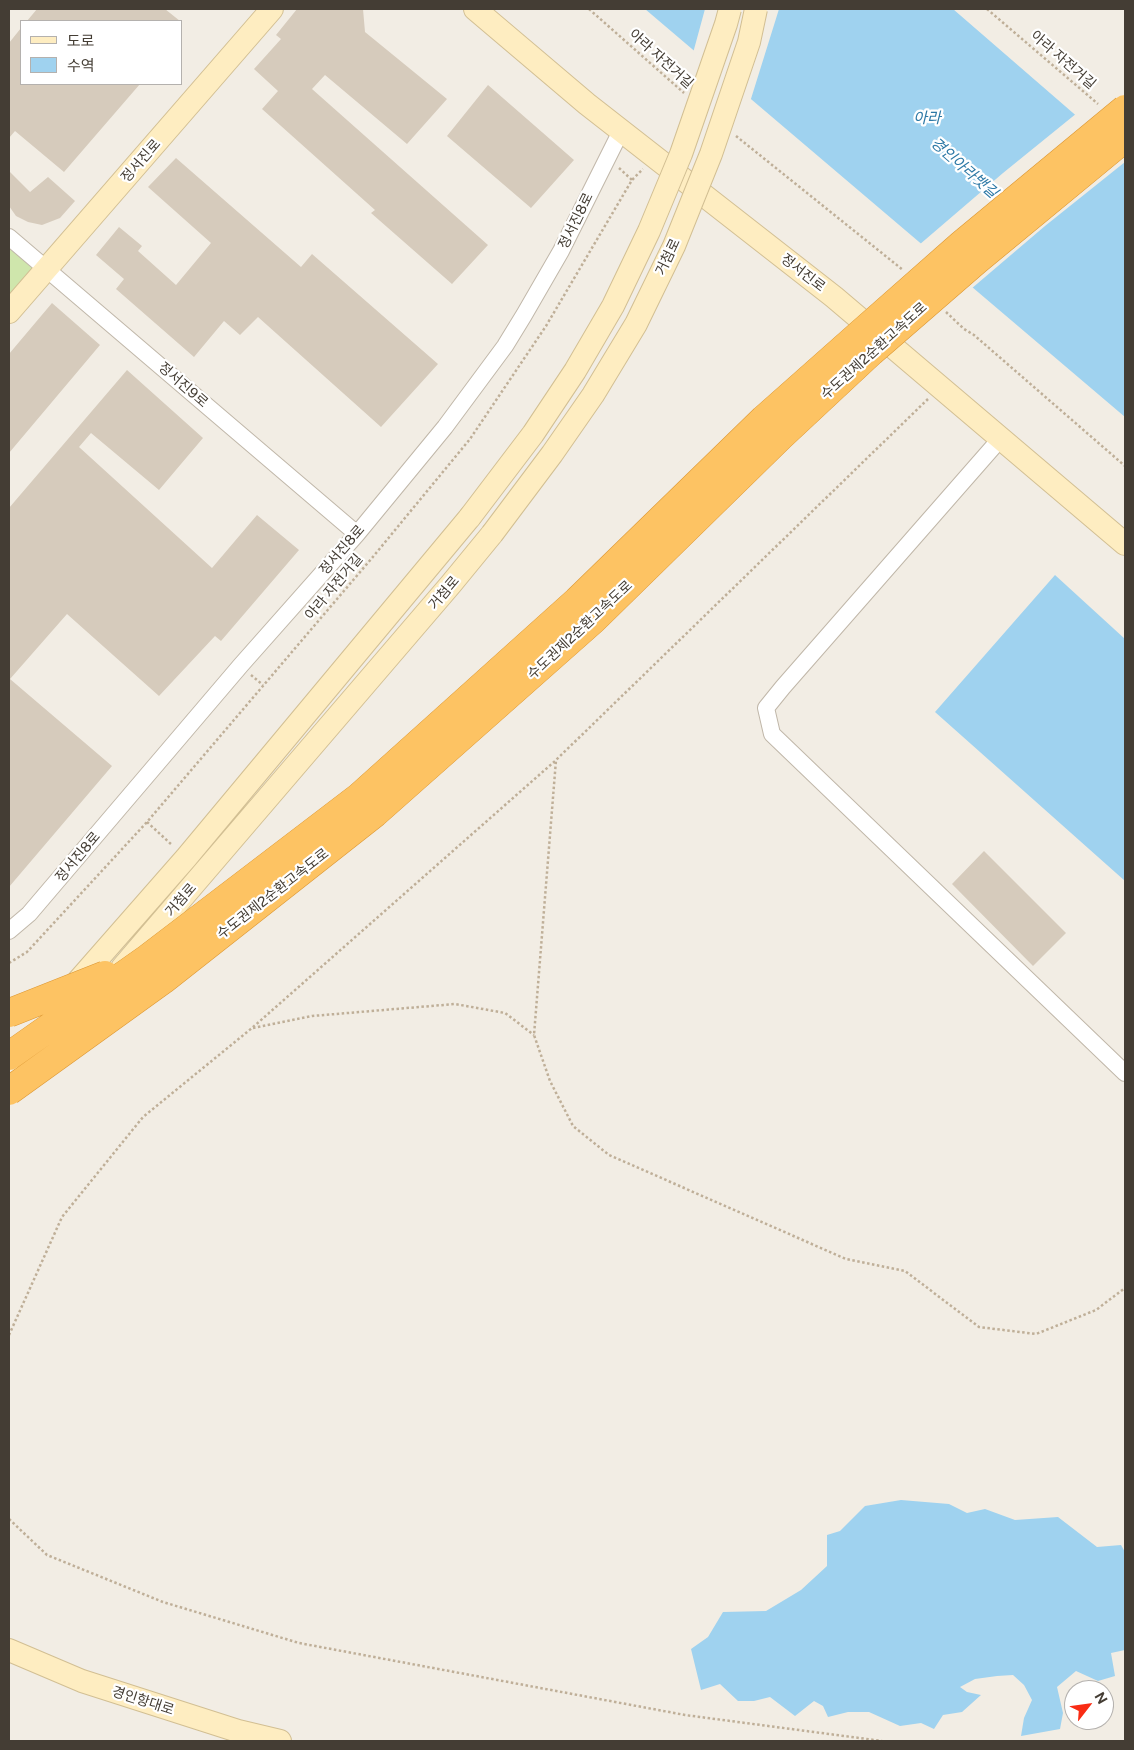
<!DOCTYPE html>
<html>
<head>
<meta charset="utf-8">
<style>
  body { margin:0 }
  #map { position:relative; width:1134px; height:1750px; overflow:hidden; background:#f2ede4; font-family:"Public Sans","Noto Sans KR",sans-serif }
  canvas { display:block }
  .frame { position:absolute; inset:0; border:10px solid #443d34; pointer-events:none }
  .legend { position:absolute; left:20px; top:20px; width:162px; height:65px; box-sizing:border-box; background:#fff; border:1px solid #b4b1ae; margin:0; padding:6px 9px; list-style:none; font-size:15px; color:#443d34 }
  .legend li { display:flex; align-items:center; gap:10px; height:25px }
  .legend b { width:25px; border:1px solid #b4b1ae }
  .north { position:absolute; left:1064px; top:1680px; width:50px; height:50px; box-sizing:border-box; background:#fff; border:1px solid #b4b1ae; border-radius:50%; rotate:60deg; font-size:14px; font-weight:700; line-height:20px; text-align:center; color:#443d34 }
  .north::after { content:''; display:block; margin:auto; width:18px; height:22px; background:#f92c14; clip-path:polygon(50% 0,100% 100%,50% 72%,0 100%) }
</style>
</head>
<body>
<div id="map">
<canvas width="1134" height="1750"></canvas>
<div class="frame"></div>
<ul class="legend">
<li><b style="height:6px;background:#feedc1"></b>도로</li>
<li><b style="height:14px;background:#9fd2ef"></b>수역</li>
</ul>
<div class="north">N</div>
</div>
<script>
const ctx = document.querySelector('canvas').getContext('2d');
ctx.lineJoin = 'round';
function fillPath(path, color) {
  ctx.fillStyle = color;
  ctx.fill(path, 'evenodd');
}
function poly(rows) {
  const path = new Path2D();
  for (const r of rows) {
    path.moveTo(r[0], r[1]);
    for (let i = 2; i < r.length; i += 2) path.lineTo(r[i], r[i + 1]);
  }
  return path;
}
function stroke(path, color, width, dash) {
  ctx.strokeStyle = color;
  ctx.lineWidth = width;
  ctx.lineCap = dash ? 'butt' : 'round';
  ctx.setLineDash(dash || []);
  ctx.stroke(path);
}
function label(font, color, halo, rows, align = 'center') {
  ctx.font = font + ' "Public Sans","Noto Sans KR",sans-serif';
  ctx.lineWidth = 4.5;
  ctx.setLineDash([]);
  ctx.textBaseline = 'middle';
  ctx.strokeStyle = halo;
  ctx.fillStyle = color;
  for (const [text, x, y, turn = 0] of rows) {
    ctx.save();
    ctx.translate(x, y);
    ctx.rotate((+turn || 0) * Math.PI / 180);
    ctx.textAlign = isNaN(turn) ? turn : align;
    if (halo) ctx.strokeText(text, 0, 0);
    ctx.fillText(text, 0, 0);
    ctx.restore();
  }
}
const green = poly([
  [9,248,37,271,9,302]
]);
const water = poly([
  [645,9,953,9,1125,158,1125,417],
  [1055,575,1125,639,1125,881,935,712],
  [901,1500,949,1504,967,1513,985,1509,1015,1520,1058,1517,1097,1547,1121,1545,1125,1552,1125,1650,1111,1653,1115,1676,1098,1681,1076,1671,1057,1687,1063,1713,1060,1729,1021,1736,1024,1718,1032,1700,1024,1685,1013,1675,997,1676,975,1679,960,1687,967,1692,981,1695,962,1712,943,1715,934,1729,921,1723,900,1726,869,1712,848,1712,828,1717,823,1706,814,1701,795,1716,770,1697,754,1701,738,1701,720,1684,701,1690,691,1649,708,1637,723,1612,766,1611,801,1590,827,1566,827,1535,840,1531,865,1506]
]);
const pier = poly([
  [705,9,779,9,750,102,693,53],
  [1077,113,1125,155,1125,162,1045,226,971,289,919,245,1003,173]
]);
const building = poly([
  [37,9,165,9,180,21,27,21],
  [297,9,363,9,365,32,447,99,407,144,325,75,312,89,488,245,452,284,371,213,375,210,262,109,278,91,254,69,281,39,276,35],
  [21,28,21,84,140,84,64,172,15,131,9,138,9,43],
  [488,85,574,160,531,208,447,136],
  [176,158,301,267,312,254,438,364,381,427,258,317,240,335,224,321,194,357,116,289,124,279,96,255,119,227,142,246,138,251,176,285,211,243,148,187],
  [9,171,30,192,48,177,75,201,60,218,42,225,28,222,16,216,9,206],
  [52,303,100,345,9,453,9,354],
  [127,370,203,438,159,490,91,433,79,447,212,568,257,515,299,550,221,641,215,636,159,696,67,614,10,679,112,766,9,887,9,508],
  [984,851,1066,933,1033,966,952,884]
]);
const path = poly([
  [589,9,684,93],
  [987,9,1098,104],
  [736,136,903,270],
  [619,168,632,180],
  [946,312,964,329,974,335,1125,466],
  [928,399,556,760,534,1035,550,1081,573,1126,609,1155,846,1259,905,1271,979,1327,1036,1334,1096,1310,1125,1288],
  [251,675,263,685],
  [147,822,172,845],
  [9,963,27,952,147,822,372,558,470,439,546,326,632,180,643,169],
  [253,1028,312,1016,455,1004,505,1013,534,1035],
  [9,1335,62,1217,143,1117,252,1028,555,761],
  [9,1519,47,1555,163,1602,299,1643,685,1715,882,1741]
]);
const street = poly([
  [9,237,357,534],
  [1001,438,783,687,766,708,772,734,1125,1073],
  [9,931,29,914,241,665,357,534,445,427,505,346,524,315,561,251,621,131]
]);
const secondary = poly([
  [475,9,587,104,834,297,1125,544],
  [9,312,272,9],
  [122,968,451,584,492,534],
  [72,988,186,858,470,517],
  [9,1650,82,1681,238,1731,280,1741]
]);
const secondaryBridge = poly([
  [470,517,533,434,575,371,613,306,649,231,681,154,726,24,730,9],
  [492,534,552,454,593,395,636,324,674,246,711,154,749,42,756,9]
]);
const highwayBridge = poly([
  [9,1013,105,975],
  [9,1056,148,958,359,797,577,601,764,419,861,333,962,244,1125,109],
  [9,1091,163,980,375,813,593,620,781,436,871,352,977,260,1125,138]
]);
const streetNames = [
  ["아라 자전거길",661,59,42],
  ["아라 자전거길",1063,60,41],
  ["정서진로",141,161,-49],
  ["정서진8로",576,221,-64],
  ["거첨로",668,257,-65],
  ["정서진로",803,273,38],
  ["수도권제2순환고속도로",874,351,-42],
  ["정서진9로",183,385,41],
  ["정서진8로",342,550,-49],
  ["아라 자전거길",334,587,-50],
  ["거첨로",444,593,-50],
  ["수도권제2순환고속도로",580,630,-43],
  ["정서진8로",78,857,-50],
  ["수도권제2순환고속도로",273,894,-38],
  ["거첨로",181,900,-49],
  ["경인항대로",143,1701,18]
];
const waterNames = [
  ["아라",927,118],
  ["경인아라뱃길",964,168,41]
];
fillPath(green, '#cfe6ac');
fillPath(water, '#9fd2ef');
fillPath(pier, '#f2ede4');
fillPath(building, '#d6cbbc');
stroke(street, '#c0b7a9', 18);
stroke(secondary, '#d2bf93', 24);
stroke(path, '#bfaf98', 2.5, [2.5, 2.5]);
stroke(street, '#fff', 16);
stroke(secondary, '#feedc1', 22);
stroke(secondaryBridge, '#d2bf93', 24, []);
stroke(highwayBridge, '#dc9733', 29, []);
stroke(secondaryBridge, '#feedc1', 22);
stroke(highwayBridge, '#fdc363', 28);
label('14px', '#443d34', '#fff', streetNames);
label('italic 15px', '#2d79a6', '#fff', waterNames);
</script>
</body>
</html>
